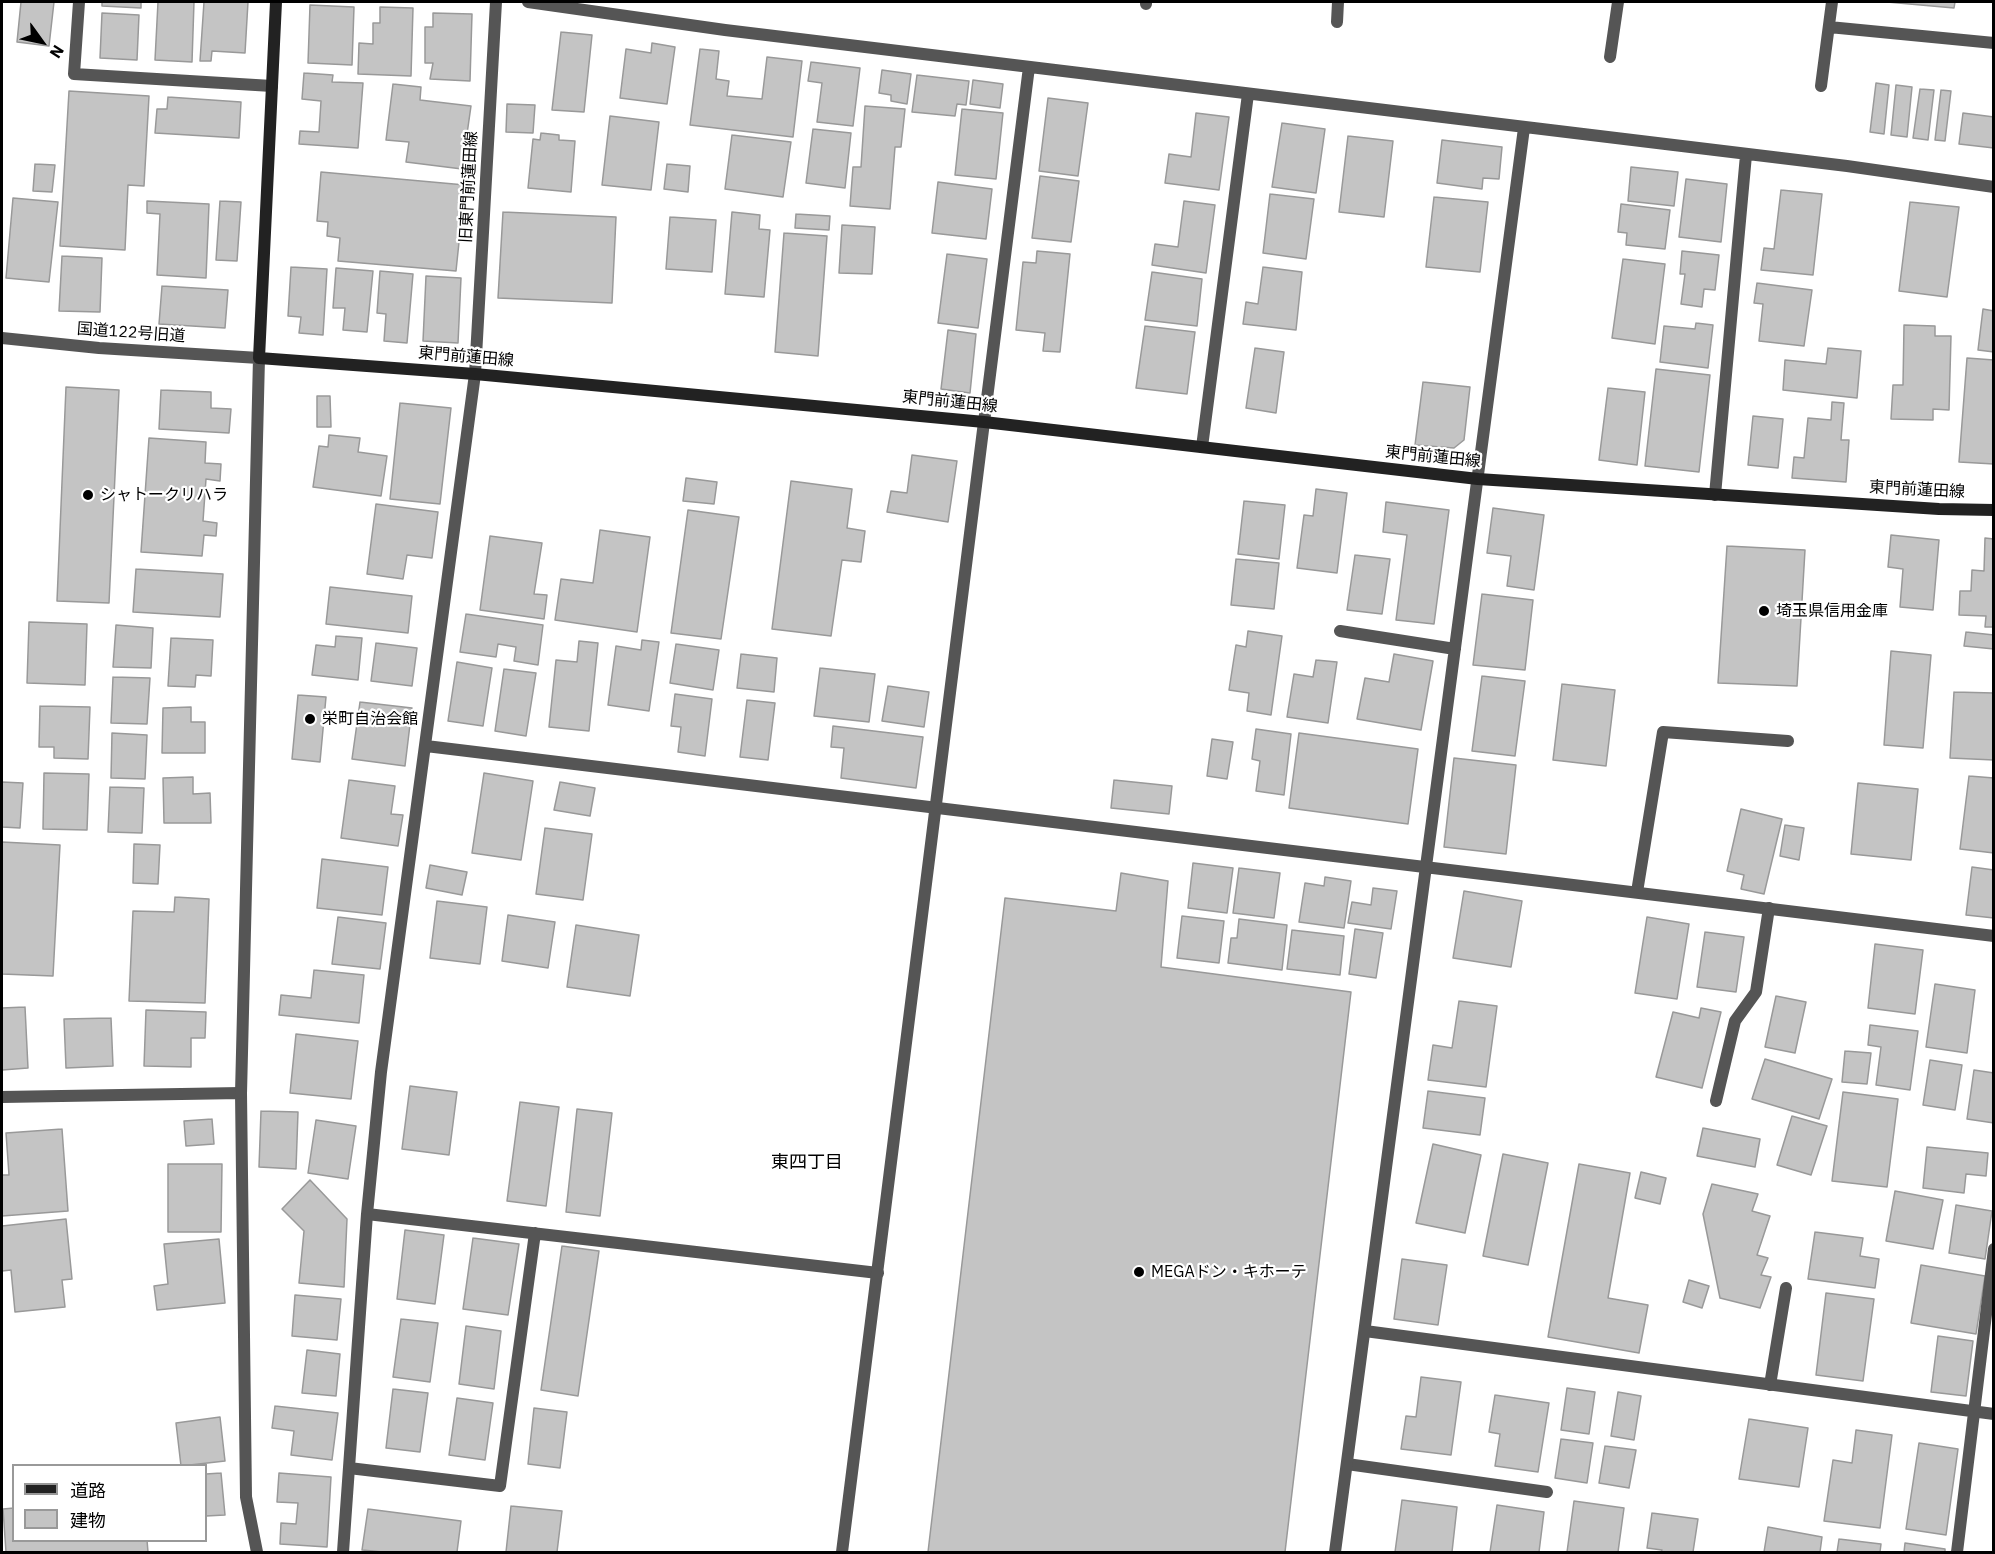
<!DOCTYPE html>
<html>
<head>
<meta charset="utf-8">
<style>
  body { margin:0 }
  #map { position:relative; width:1995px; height:1554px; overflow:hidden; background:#fff; font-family:"IBM Plex Sans","Noto Sans JP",sans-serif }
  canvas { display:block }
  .frame { position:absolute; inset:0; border:3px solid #000; pointer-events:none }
  .legend { position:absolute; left:12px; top:1464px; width:195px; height:78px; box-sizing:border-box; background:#fff; border:2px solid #999; margin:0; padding:8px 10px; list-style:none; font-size:18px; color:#000 }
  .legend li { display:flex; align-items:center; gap:12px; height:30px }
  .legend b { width:30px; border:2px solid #999 }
  .north { position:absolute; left:12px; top:12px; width:60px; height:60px; -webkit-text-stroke:4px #fff; paint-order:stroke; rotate:123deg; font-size:16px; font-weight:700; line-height:24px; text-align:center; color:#000 }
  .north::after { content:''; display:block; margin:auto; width:21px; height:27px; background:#000; clip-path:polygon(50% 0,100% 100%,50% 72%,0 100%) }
</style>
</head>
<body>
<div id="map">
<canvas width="1995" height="1554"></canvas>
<div class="frame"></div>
<ul class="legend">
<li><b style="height:8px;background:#222"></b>道路</li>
<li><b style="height:16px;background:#c4c4c4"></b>建物</li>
</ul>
<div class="north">N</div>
</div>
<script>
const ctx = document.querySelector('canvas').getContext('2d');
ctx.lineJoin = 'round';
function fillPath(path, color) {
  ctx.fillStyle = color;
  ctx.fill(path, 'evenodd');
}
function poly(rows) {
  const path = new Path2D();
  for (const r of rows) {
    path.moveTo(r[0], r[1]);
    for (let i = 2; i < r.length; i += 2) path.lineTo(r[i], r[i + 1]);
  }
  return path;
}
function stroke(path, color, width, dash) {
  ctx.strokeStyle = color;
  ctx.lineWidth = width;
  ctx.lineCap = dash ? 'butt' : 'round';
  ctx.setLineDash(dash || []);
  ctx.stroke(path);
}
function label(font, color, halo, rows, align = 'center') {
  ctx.font = font + ' "IBM Plex Sans","Noto Sans JP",sans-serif';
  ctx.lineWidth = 4.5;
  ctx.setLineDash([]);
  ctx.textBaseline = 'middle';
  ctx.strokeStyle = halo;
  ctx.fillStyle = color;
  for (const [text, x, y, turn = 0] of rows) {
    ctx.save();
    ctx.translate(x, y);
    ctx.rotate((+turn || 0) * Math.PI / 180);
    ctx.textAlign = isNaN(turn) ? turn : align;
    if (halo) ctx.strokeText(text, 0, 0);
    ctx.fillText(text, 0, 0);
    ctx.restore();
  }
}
const building = poly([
  [21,2,54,2,49,46,17,42,21,2],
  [102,2,141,2,141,8,102,6,102,2],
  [158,2,194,2,192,62,155,60,158,2],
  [204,2,248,2,245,53,212,51,211,61,200,61,204,2],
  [1887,2,1955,2,1954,8,1887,2],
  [310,5,354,7,352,65,308,63,310,5],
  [380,7,413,8,411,76,358,74,359,43,373,44,373,23,380,23,380,7],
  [102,13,139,15,137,60,100,58,102,13],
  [433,13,472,14,470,81,430,79,433,63,425,63,425,27,433,27,433,13],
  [561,32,592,35,584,112,552,110,561,32],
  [652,43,675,47,667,104,620,98,626,49,651,53,652,43],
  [700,49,719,51,716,79,729,81,727,96,762,99,767,57,802,61,793,137,690,125,700,49],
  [811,62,860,68,853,126,817,122,822,83,808,81,811,62],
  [882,70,911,74,907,104,891,101,891,95,879,93,882,70],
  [304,73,333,75,332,82,363,83,358,148,299,144,300,131,319,132,321,101,302,99,304,73],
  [917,75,969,81,966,105,957,104,955,116,912,112,917,75],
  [973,80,1003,84,1000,108,970,104,973,80],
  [1876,83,1889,85,1884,134,1870,132,1876,83],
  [393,84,421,87,420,100,471,106,462,169,406,162,409,142,386,140,393,84],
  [1896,85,1912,87,1907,137,1891,135,1896,85],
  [1920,89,1934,90,1928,140,1913,138,1920,89],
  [1941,90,1951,91,1945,141,1935,140,1941,90],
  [69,91,149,96,144,186,128,185,125,250,60,246,69,91],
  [168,97,241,102,239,138,155,133,157,109,167,109,168,97],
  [1048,98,1088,103,1078,176,1039,171,1048,98],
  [507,104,535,105,533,133,506,132,507,104],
  [865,106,905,109,901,147,895,147,890,209,850,206,853,167,861,167,865,106],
  [962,109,1003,113,996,179,955,175,962,109],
  [1196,113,1229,117,1219,190,1165,183,1169,154,1191,157,1196,113],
  [1963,113,1994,117,1994,148,1959,144,1963,113],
  [610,116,659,122,651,190,602,185,610,116],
  [1282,123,1325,129,1316,193,1272,187,1282,123],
  [813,129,851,133,845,188,806,183,813,129],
  [541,133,559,135,559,140,575,141,571,192,528,188,533,139,540,140,541,133],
  [732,135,791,142,783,197,725,189,732,135],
  [1348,136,1393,141,1384,217,1339,212,1348,136],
  [1442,140,1502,147,1499,179,1483,178,1482,189,1437,183,1442,140],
  [35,164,55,165,52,192,33,191,35,164],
  [667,164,690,166,688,192,664,189,667,164],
  [1631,167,1678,172,1674,206,1628,201,1631,167],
  [321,172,465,185,456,271,338,261,340,238,327,236,328,222,317,221,321,172],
  [1040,176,1079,181,1071,242,1032,238,1040,176],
  [1686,179,1727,184,1721,242,1679,237,1686,179],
  [938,182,992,189,986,239,932,233,938,182],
  [1781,190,1822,194,1813,275,1761,270,1764,248,1774,249,1781,190],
  [1270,194,1314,199,1306,259,1263,253,1270,194],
  [1434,197,1488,202,1480,272,1426,267,1434,197],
  [13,198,58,202,49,282,6,278,13,198],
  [147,201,209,204,206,278,157,275,160,214,147,213,147,201],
  [220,201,241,202,237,261,216,260,220,201],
  [1184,201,1215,205,1206,273,1152,265,1155,244,1178,247,1184,201],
  [1910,202,1959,207,1947,297,1899,291,1910,202],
  [1621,204,1670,210,1665,249,1626,245,1627,233,1618,232,1621,204],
  [503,212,616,217,612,303,498,298,503,212],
  [732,212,760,215,759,229,770,230,764,297,725,294,732,212],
  [796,214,830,216,829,230,795,228,796,214],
  [670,217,716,220,712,272,666,269,670,217],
  [842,225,875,227,872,274,839,273,842,225],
  [784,233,827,236,818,356,775,352,784,233],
  [1037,251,1070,254,1060,352,1043,351,1045,333,1016,330,1023,262,1036,263,1037,251],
  [1682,251,1719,255,1715,290,1704,289,1702,307,1681,304,1685,274,1680,274,1682,251],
  [947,254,987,259,978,328,938,323,947,254],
  [62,256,102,258,100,312,59,311,62,256],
  [1623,259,1665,264,1655,344,1612,338,1623,259],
  [291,267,327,269,323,335,299,333,301,317,288,316,291,267],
  [1263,267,1302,272,1296,330,1243,324,1246,302,1258,304,1263,267],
  [336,268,373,271,367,332,343,330,345,308,333,308,336,268],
  [380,271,413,274,407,343,384,341,386,314,377,313,380,271],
  [1152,272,1202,279,1197,326,1145,320,1152,272],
  [426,276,461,278,458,343,423,341,426,276],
  [1757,283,1812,290,1804,346,1759,341,1763,304,1754,303,1757,283],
  [162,286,228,290,225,328,159,324,162,286],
  [1983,309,1994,311,1994,352,1978,350,1983,309],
  [1696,323,1713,325,1708,368,1660,362,1664,326,1695,329,1696,323],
  [1904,325,1935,326,1935,336,1951,336,1949,410,1933,409,1933,420,1891,419,1893,385,1903,385,1904,325],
  [1145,326,1195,332,1187,394,1136,388,1145,326],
  [948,330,976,334,970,393,941,389,948,330],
  [1255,348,1284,352,1276,413,1246,408,1255,348],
  [1828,348,1861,351,1857,398,1783,390,1785,360,1826,364,1828,348],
  [1967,358,1994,360,1994,464,1959,462,1967,358],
  [1656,369,1710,375,1699,472,1645,466,1656,369],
  [1423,382,1470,387,1464,440,1454,448,1415,445,1423,382],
  [66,387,119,390,109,603,57,601,66,387],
  [1608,388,1645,392,1637,465,1599,460,1608,388],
  [161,390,211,392,211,408,231,409,229,433,159,429,161,390],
  [317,396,330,396,331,427,317,427,317,396],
  [1832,402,1844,403,1841,440,1849,440,1846,482,1792,478,1794,457,1804,458,1808,418,1831,420,1832,402],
  [400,403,451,408,440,504,390,499,400,403],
  [1753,416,1783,419,1778,468,1748,465,1753,416],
  [329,435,360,438,358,452,387,456,381,496,313,487,319,446,328,447,329,435],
  [149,438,206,442,205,463,221,464,220,481,206,479,203,521,217,523,216,536,204,535,202,556,141,552,149,438],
  [912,455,957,461,948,522,887,512,891,491,907,493,912,455],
  [686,478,717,482,714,504,683,501,686,478],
  [791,481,852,489,847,528,865,531,861,562,842,560,831,636,772,629,791,481],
  [1316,489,1347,493,1337,573,1297,568,1304,515,1313,516,1316,489],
  [1244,501,1285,505,1279,559,1238,554,1244,501],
  [1386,502,1449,510,1434,624,1396,620,1407,535,1383,532,1386,502],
  [376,504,438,512,432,558,407,555,403,579,367,574,376,504],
  [1493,508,1544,515,1534,590,1507,586,1511,556,1487,553,1493,508],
  [688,510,739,517,721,639,671,633,688,510],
  [600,530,650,537,637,632,555,620,561,579,593,583,600,530],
  [1891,535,1939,540,1933,610,1900,607,1903,569,1888,567,1891,535],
  [490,536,542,543,534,594,547,595,544,619,480,610,490,536],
  [1985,538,1994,539,1994,627,1985,627,1986,616,1959,615,1960,591,1971,591,1972,570,1984,571,1985,538],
  [1727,546,1805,550,1797,686,1718,683,1727,546],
  [1355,555,1390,559,1382,614,1347,610,1355,555],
  [1236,559,1279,563,1274,609,1231,605,1236,559],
  [136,569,223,574,220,617,133,612,136,569],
  [330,587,412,596,408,633,326,624,330,587],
  [1482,594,1533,600,1525,670,1473,665,1482,594],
  [466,614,543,625,538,665,514,661,516,647,498,644,496,657,460,652,466,614],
  [29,622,87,624,85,685,27,683,29,622],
  [116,625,153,628,151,668,113,667,116,625],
  [1248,631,1282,636,1271,715,1247,711,1249,693,1229,690,1236,645,1246,647,1248,631],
  [1966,632,1994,635,1994,649,1964,646,1966,632],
  [336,636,362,638,358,680,312,675,316,645,335,647,336,636],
  [171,638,213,640,211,676,196,675,195,687,168,686,171,638],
  [642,640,659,642,649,711,608,705,616,646,641,650,642,640],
  [579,641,598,643,589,731,549,727,556,660,577,662,579,641],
  [376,643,417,648,412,686,371,681,376,643],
  [676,644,719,650,713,690,670,683,676,644],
  [1891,651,1931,655,1923,748,1884,745,1891,651],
  [741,654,777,658,774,692,737,688,741,654],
  [1394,654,1433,661,1421,730,1357,719,1365,678,1389,682,1394,654],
  [1316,660,1337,662,1328,723,1287,717,1294,674,1313,677,1316,660],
  [457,662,492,668,483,726,448,721,457,662],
  [820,668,875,674,869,722,814,716,820,668],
  [504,669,536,673,526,736,495,731,504,669],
  [1482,676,1525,681,1515,756,1472,751,1482,676],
  [113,677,150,678,147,724,111,723,113,677],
  [1562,684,1615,690,1606,766,1553,760,1562,684],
  [888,686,929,692,924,727,882,721,888,686],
  [1954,692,1994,693,1994,760,1950,758,1954,692],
  [675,694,712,699,705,756,678,752,681,727,671,726,675,694],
  [298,695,326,697,320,762,292,759,298,695],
  [747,700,775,703,768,760,740,757,747,700],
  [360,702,412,708,405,766,352,759,360,702],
  [40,706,90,707,88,759,54,758,54,747,39,747,40,706],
  [191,707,191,722,205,722,205,753,162,753,163,708,191,707],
  [833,726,923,737,916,788,841,778,844,748,831,747,833,726],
  [1256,729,1291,734,1284,795,1256,791,1260,761,1252,759,1256,729],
  [112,733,147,735,145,779,111,778,112,733],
  [1299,733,1418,749,1408,824,1289,808,1299,733],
  [1212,739,1233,742,1227,779,1207,776,1212,739],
  [1454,758,1516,765,1506,854,1444,847,1454,758],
  [44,773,89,774,87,830,43,829,44,773],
  [484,773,533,781,521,860,472,853,484,773],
  [1969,776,1994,778,1994,853,1960,849,1969,776],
  [193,777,193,794,210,793,211,823,164,823,163,778,193,777],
  [349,780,395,786,391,814,403,815,398,846,341,838,349,780],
  [1114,780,1172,786,1169,814,1111,808,1114,780],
  [2,782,23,783,20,828,2,827,2,782],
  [560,782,595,788,590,816,554,810,560,782],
  [1858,783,1918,789,1911,860,1851,854,1858,783],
  [110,787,144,788,142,833,108,832,110,787],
  [1741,809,1782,819,1764,894,1741,889,1744,875,1727,871,1741,809],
  [1785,825,1804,828,1799,860,1780,856,1785,825],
  [545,828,592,834,583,900,536,894,545,828],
  [2,842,60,845,53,976,2,974,2,842],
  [134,844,160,845,158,884,133,883,134,844],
  [322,859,388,867,382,915,317,908,322,859],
  [1193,863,1233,868,1227,913,1188,908,1193,863],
  [430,865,467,872,462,895,426,888,430,865],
  [1972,867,1994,870,1994,918,1966,915,1972,867],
  [1239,868,1280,873,1274,918,1233,913,1239,868],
  [1121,873,1168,881,1161,967,1351,992,1285,1552,928,1552,1005,898,1116,911,1121,873],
  [1325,877,1351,881,1344,928,1299,922,1305,883,1324,886,1325,877],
  [1373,888,1397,891,1391,929,1348,923,1352,902,1371,905,1373,888],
  [1464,891,1522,901,1511,967,1453,958,1464,891],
  [175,897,209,899,205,1003,129,1001,133,911,174,912,175,897],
  [437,901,487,907,480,964,430,958,437,901],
  [508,915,555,922,548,968,502,961,508,915],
  [1182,916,1224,921,1219,963,1177,958,1182,916],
  [338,917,386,923,380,969,332,964,338,917],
  [1647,917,1689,924,1677,999,1635,993,1647,917],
  [1239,919,1287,925,1282,970,1228,963,1231,938,1237,938,1239,919],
  [576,925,639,935,630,996,567,987,576,925],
  [1355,929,1383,933,1376,978,1349,974,1355,929],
  [1292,930,1344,936,1340,975,1287,969,1292,930],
  [1705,932,1744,937,1736,992,1697,987,1705,932],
  [1875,944,1923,950,1915,1014,1868,1008,1875,944],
  [314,970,364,975,359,1023,279,1015,281,995,311,998,314,970],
  [1935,984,1975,990,1967,1053,1926,1047,1935,984],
  [1776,996,1806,1002,1795,1053,1765,1047,1776,996],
  [1459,1001,1497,1006,1486,1087,1428,1080,1433,1045,1452,1048,1459,1001],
  [25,1007,28,1068,2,1070,2,1008,25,1007],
  [1701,1008,1721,1012,1702,1088,1656,1077,1673,1012,1699,1018,1701,1008],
  [146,1010,206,1012,205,1038,191,1038,191,1067,144,1066,146,1010],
  [111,1018,113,1066,66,1068,64,1019,111,1018],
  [1870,1025,1918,1031,1910,1090,1876,1085,1881,1047,1868,1045,1870,1025],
  [296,1034,358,1041,351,1099,290,1093,296,1034],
  [1845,1051,1871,1053,1867,1084,1842,1082,1845,1051],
  [1765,1059,1832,1079,1819,1119,1752,1099,1765,1059],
  [1930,1060,1962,1065,1955,1110,1923,1105,1930,1060],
  [1974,1070,1994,1073,1994,1123,1967,1119,1974,1070],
  [410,1086,457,1092,449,1155,402,1149,410,1086],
  [1428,1091,1485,1098,1480,1135,1423,1128,1428,1091],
  [1843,1092,1898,1099,1887,1187,1832,1181,1843,1092],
  [520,1102,559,1107,546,1206,507,1201,520,1102],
  [577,1109,612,1113,600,1216,566,1212,577,1109],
  [261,1111,298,1112,296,1169,259,1167,261,1111],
  [1792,1116,1827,1126,1811,1175,1777,1165,1792,1116],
  [212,1119,214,1144,186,1146,184,1121,212,1119],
  [316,1120,356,1126,348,1179,308,1173,316,1120],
  [1703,1128,1760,1139,1755,1167,1697,1156,1703,1128],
  [62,1129,68,1211,2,1216,2,1175,9,1175,6,1133,62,1129],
  [1433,1144,1481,1155,1465,1233,1416,1223,1433,1144],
  [1927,1147,1988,1153,1986,1176,1966,1174,1964,1193,1923,1188,1927,1147],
  [1503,1154,1548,1163,1528,1265,1483,1256,1503,1154],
  [168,1164,222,1164,221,1232,168,1232,168,1164],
  [1579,1164,1630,1173,1608,1298,1648,1305,1639,1353,1548,1337,1579,1164],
  [1641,1172,1666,1178,1660,1204,1635,1198,1641,1172],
  [310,1180,347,1219,344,1287,299,1283,304,1231,282,1209,310,1180],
  [1712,1184,1758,1194,1752,1211,1770,1216,1757,1255,1768,1258,1761,1275,1771,1277,1760,1308,1720,1298,1703,1214,1712,1184],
  [1895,1191,1943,1200,1933,1249,1886,1241,1895,1191],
  [1956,1205,1992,1211,1985,1259,1949,1253,1956,1205],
  [66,1219,72,1279,62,1280,65,1307,15,1312,11,1270,2,1271,2,1226,66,1219],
  [405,1230,444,1235,435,1304,397,1299,405,1230],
  [1815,1232,1863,1238,1860,1256,1879,1259,1875,1288,1808,1279,1815,1232],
  [473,1238,519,1244,508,1315,463,1309,473,1238],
  [219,1239,225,1303,157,1310,154,1286,168,1284,164,1244,219,1239],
  [562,1246,599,1251,578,1396,541,1390,562,1246],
  [1402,1259,1447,1265,1438,1325,1394,1319,1402,1259],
  [1921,1265,1985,1276,1976,1334,1911,1323,1921,1265],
  [1689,1280,1709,1286,1702,1308,1683,1302,1689,1280],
  [1826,1293,1874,1299,1863,1381,1816,1375,1826,1293],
  [295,1295,341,1299,337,1340,292,1336,295,1295],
  [401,1319,438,1323,430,1382,393,1377,401,1319],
  [466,1326,501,1331,494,1389,459,1384,466,1326],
  [1938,1336,1973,1341,1966,1396,1931,1392,1938,1336],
  [307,1350,340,1354,336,1396,302,1393,307,1350],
  [1421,1377,1461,1382,1451,1455,1401,1449,1406,1416,1416,1417,1421,1377],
  [1567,1388,1595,1392,1589,1434,1561,1430,1567,1388],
  [393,1389,428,1393,420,1452,386,1448,393,1389],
  [1618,1392,1641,1396,1634,1440,1611,1436,1618,1392],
  [1495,1395,1549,1403,1538,1472,1495,1466,1500,1434,1489,1432,1495,1395],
  [457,1398,493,1403,485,1460,449,1455,457,1398],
  [275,1406,338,1413,332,1460,291,1455,294,1431,272,1428,275,1406],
  [534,1408,567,1412,560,1468,528,1464,534,1408],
  [220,1417,225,1461,181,1466,176,1423,220,1417],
  [1749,1419,1808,1428,1799,1487,1739,1479,1749,1419],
  [1856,1430,1892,1435,1880,1528,1824,1521,1833,1460,1852,1463,1856,1430],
  [1561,1439,1593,1443,1587,1483,1555,1478,1561,1439],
  [1919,1443,1958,1449,1946,1535,1906,1529,1919,1443],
  [1605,1446,1636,1450,1629,1488,1599,1483,1605,1446],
  [221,1473,225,1515,206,1516,206,1474,221,1473],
  [279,1473,331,1477,327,1547,280,1544,281,1523,296,1524,298,1503,277,1502,279,1473],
  [1402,1500,1457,1507,1452,1552,1395,1552,1402,1500],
  [1574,1501,1624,1508,1618,1552,1567,1552,1574,1501],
  [1497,1505,1544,1512,1539,1552,1490,1552,1497,1505],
  [511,1506,562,1511,557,1552,506,1552,511,1506],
  [14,1508,14,1540,147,1540,148,1552,6,1552,3,1509,14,1508],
  [368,1509,461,1521,457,1552,383,1552,362,1550,368,1509],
  [1652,1513,1698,1519,1693,1552,1661,1552,1662,1550,1647,1548,1652,1513],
  [1768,1527,1822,1537,1820,1552,1764,1552,1768,1527],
  [1839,1539,1881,1544,1880,1552,1837,1552,1839,1539],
  [1905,1543,1945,1549,1945,1552,1904,1552,1905,1543]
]);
const service = poly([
  [1146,2,1146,4],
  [1337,22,1338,2],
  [1829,27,1994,43],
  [1610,57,1618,2],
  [1821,86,1832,2],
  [1637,892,1663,732,1788,741],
  [1716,1101,1735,1021,1756,992,1769,908],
  [1770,1385,1786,1288],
  [1347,1464,1547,1492]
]);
const minor = poly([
  [79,2,74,74,272,86],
  [528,2,725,30,1847,166,1994,187],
  [984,422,1029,67],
  [1202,447,1248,94],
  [1715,495,1746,155],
  [1340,631,1455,649],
  [426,746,1994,936],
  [2,1097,241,1093,246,1497,257,1552],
  [367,1214,878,1273],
  [1365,1331,1994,1414],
  [349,1468,500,1486,535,1233],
  [343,1552,367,1214,381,1072,475,374,496,2],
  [1335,1552,1524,128],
  [1957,1552,1994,1249]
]);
const tertiary = poly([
  [2,338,99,348,259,358,241,1093],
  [842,1552,984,422]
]);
const secondary = poly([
  [276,2,259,358,475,374,984,422,1478,479,1939,509,1994,510]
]);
const markers = [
  [88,495,6,"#000"],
  [1764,611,6,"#000"],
  [310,719,6,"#000"],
  [1139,1272,6,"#000"]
];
const streetNames = [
  ["旧東門前蓮田線",469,187,-87],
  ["国道122号旧道",131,333,4],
  ["東門前蓮田線",466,357,5],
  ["東門前蓮田線",950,402,6],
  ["東門前蓮田線",1433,457,6],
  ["東門前蓮田線",1917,490,3]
];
const poiNames = [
  ["シャトークリハラ",100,495],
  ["埼玉県信用金庫",1776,611],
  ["栄町自治会館",322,719],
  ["MEGAドン・キホーテ",1151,1272]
];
const neighbourhoodNames = [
  ["東四丁目",807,1163]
];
fillPath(building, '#c4c4c4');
stroke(building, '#999', 1.5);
stroke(service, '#555', 12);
stroke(minor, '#555', 12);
stroke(tertiary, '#555', 12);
stroke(secondary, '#222', 12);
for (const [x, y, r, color] of markers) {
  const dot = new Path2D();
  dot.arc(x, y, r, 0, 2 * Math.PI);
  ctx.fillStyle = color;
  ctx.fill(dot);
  stroke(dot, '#fff', 2);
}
label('16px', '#000', '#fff', streetNames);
label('16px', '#000', '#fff', poiNames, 'left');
label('18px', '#000', '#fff', neighbourhoodNames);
</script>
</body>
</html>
